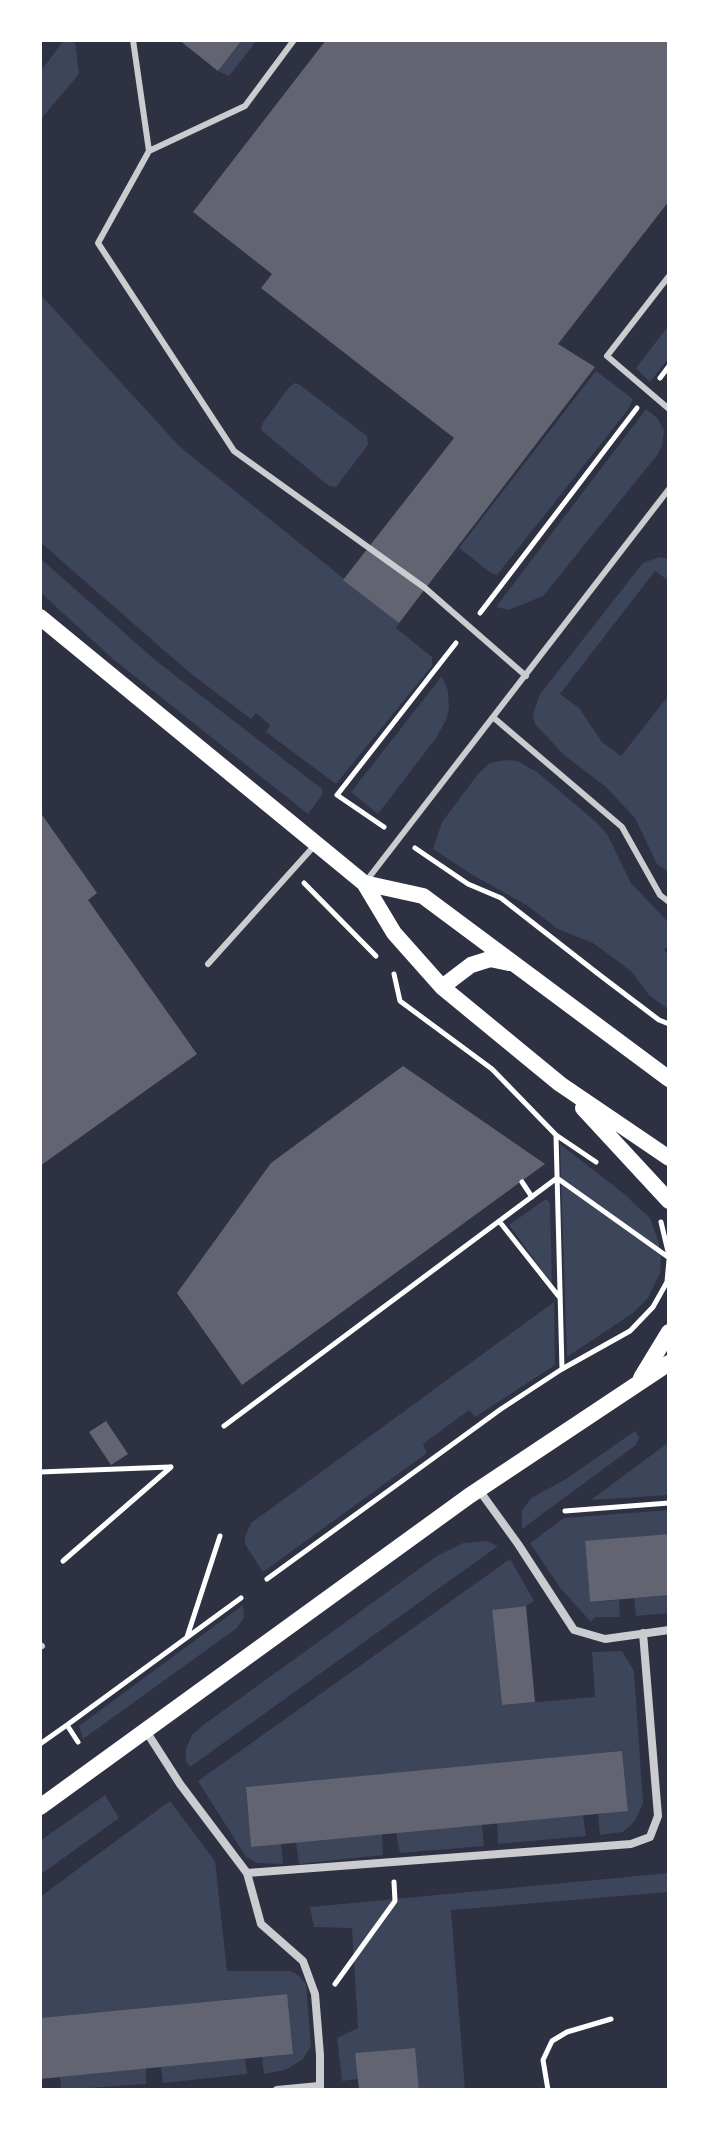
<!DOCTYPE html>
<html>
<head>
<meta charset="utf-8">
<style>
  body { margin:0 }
  #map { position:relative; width:709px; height:2130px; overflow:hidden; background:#2d3142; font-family:"Asap Condensed",sans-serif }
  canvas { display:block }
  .frame { position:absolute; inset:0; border:42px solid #fff; pointer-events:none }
</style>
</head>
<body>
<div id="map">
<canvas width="709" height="2130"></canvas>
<div class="frame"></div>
</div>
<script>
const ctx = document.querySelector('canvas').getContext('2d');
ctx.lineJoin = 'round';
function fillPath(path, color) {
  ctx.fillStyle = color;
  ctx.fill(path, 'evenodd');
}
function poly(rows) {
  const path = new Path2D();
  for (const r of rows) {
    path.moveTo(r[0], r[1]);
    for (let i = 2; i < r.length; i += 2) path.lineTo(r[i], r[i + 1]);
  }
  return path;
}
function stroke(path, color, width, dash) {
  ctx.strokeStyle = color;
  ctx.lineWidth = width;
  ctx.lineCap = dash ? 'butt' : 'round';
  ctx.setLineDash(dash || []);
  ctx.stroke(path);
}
const green = poly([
  [64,40,75,42,79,74,40,120,40,72],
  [242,40,257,40,229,76,218,71],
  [40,294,180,447,399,623,396,628,432,657,432,666,336,784,266,732,270,725,256,713,251,719,190,673,40,542],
  [669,325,669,358,650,382,636,368],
  [596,371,633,399,627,411,497,575,491,573,459,548],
  [295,383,300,385,367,436,368,445,336,487,329,486,261,430,262,424,290,386],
  [646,409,657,418,664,430,662,446,658,454,543,596,509,610,496,607],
  [659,557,669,559,669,581,655,571,560,694,579,708,602,742,621,756,669,695,669,873,657,864,635,818,606,787,564,755,535,724,533,714,540,694,643,563],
  [40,558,155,660,322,789,322,795,308,814,113,659,40,592],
  [442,676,448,691,449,708,446,720,436,738,378,814,351,792],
  [506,760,517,761,537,772,596,822,607,834,631,883,669,923,669,945,664,950,669,954,669,1010,649,995,631,971,593,943,558,929,528,906,471,874,433,849,442,822,478,774,490,763],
  [560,1144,623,1193,650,1218,659,1243,661,1258,660,1273,648,1298,633,1313,567,1357],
  [546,1199,550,1203,552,1284,509,1225],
  [554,1302,555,1365,475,1417,469,1410,423,1444,427,1453,263,1572,245,1544,245,1537,251,1523],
  [635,1431,639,1437,636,1445,522,1529,522,1511,531,1498,566,1479],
  [669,1442,669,1495,591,1500],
  [669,1510,669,1534,585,1542,590,1602,619,1600,620,1617,595,1617,591,1622,561,1589,530,1543,564,1518],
  [487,1541,498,1546,190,1767,186,1761,186,1749,192,1735,202,1726,437,1556,463,1543],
  [510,1559,534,1601,526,1606,492,1610,502,1705,595,1697,592,1652,622,1651,634,1671,643,1803,635,1821,623,1832,600,1835,598,1814,628,1810,622,1752,246,1787,251,1846,281,1843,283,1864,257,1863,246,1857,198,1781],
  [669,1595,669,1613,636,1616,634,1598],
  [243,1605,244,1617,237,1628,83,1739,79,1726],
  [105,1795,119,1818,40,1875,40,1841],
  [170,1801,215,1861,227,1971,290,1971,298,1975,306,1984,311,2046,303,2059,285,2070,264,2074,262,2057,293,2054,286,1994,40,2018,40,1897],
  [583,1815,586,1836,498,1844,497,1823],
  [482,1825,484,1846,400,1853,396,1832],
  [382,1834,383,1855,299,1864,296,1842],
  [669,1873,669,1892,451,1910,465,2090,419,2090,414,2048,355,2053,358,2079,342,2081,337,2038,358,2028,352,1928,314,1927,310,1907],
  [245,2059,247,2074,163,2083,161,2067],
  [146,2068,146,2084,61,2090,60,2077]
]);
const building = poly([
  [179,40,242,40,218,71],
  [326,40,669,40,669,201,558,344,595,367,399,623,343,580,454,438,261,288,272,274,193,212],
  [40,812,97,893,88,900,197,1054,40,1166],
  [403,1066,545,1164,242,1385,177,1293,271,1163],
  [106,1421,128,1454,111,1465,89,1432],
  [669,1534,669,1595,590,1602,585,1541],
  [526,1606,535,1702,502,1705,492,1610],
  [622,1751,628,1811,251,1847,246,1787],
  [287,1994,293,2054,40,2079,40,2018],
  [415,2048,419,2090,359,2090,355,2053]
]);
const path = poly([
  [660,378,669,366],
  [480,613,637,408],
  [384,827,337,795,456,643],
  [415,848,468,884,501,898,601,976,659,1020,669,1024],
  [304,883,376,956],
  [394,974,400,1001,492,1069,556,1135,596,1162],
  [556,1135,562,1369],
  [522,1182,532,1197],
  [499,1221,560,1298],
  [661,1222,669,1256],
  [224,1426,557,1178,668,1257],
  [40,1472,170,1467],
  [565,1511,669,1503],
  [63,1561,171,1467],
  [267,1579,501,1409,562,1369,630,1331,653,1307,667,1282,669,1260],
  [187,1637,220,1536],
  [78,1742,67,1725,241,1598],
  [40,1744,67,1725],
  [335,1984,395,1901,394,1882],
  [548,2090,543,2060,552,2041,567,2032,611,2019]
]);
const service = poly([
  [133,40,149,151],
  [294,40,245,106,149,151,98,243,234,451,425,588,526,676],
  [669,276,607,356,669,409],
  [494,718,622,827,660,895,669,902],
  [367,880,669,489],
  [208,964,315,845],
  [40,1647,42,1646]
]);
const minor = poly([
  [479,1490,518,1544,574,1630,605,1639,669,1630],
  [146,1731,180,1784,247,1873,261,1924,303,1961,315,1994,320,2055,320,2090],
  [247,1873,631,1844,650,1837,658,1816,643,1633],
  [277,2090,319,2086]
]);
const secondary = poly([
  [40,617,364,883,394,933,442,987,560,1084,669,1158],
  [364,883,423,896,669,1079],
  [442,987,471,965,490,959,509,963],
  [583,1108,669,1201],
  [641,1378,669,1332],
  [40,1807,469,1496,669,1363]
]);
fillPath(green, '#3c4559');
fillPath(building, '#626471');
stroke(path, '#fff', 5);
stroke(service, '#caccd0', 6);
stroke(minor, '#caccd0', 8);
stroke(secondary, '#fff', 16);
</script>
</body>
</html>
